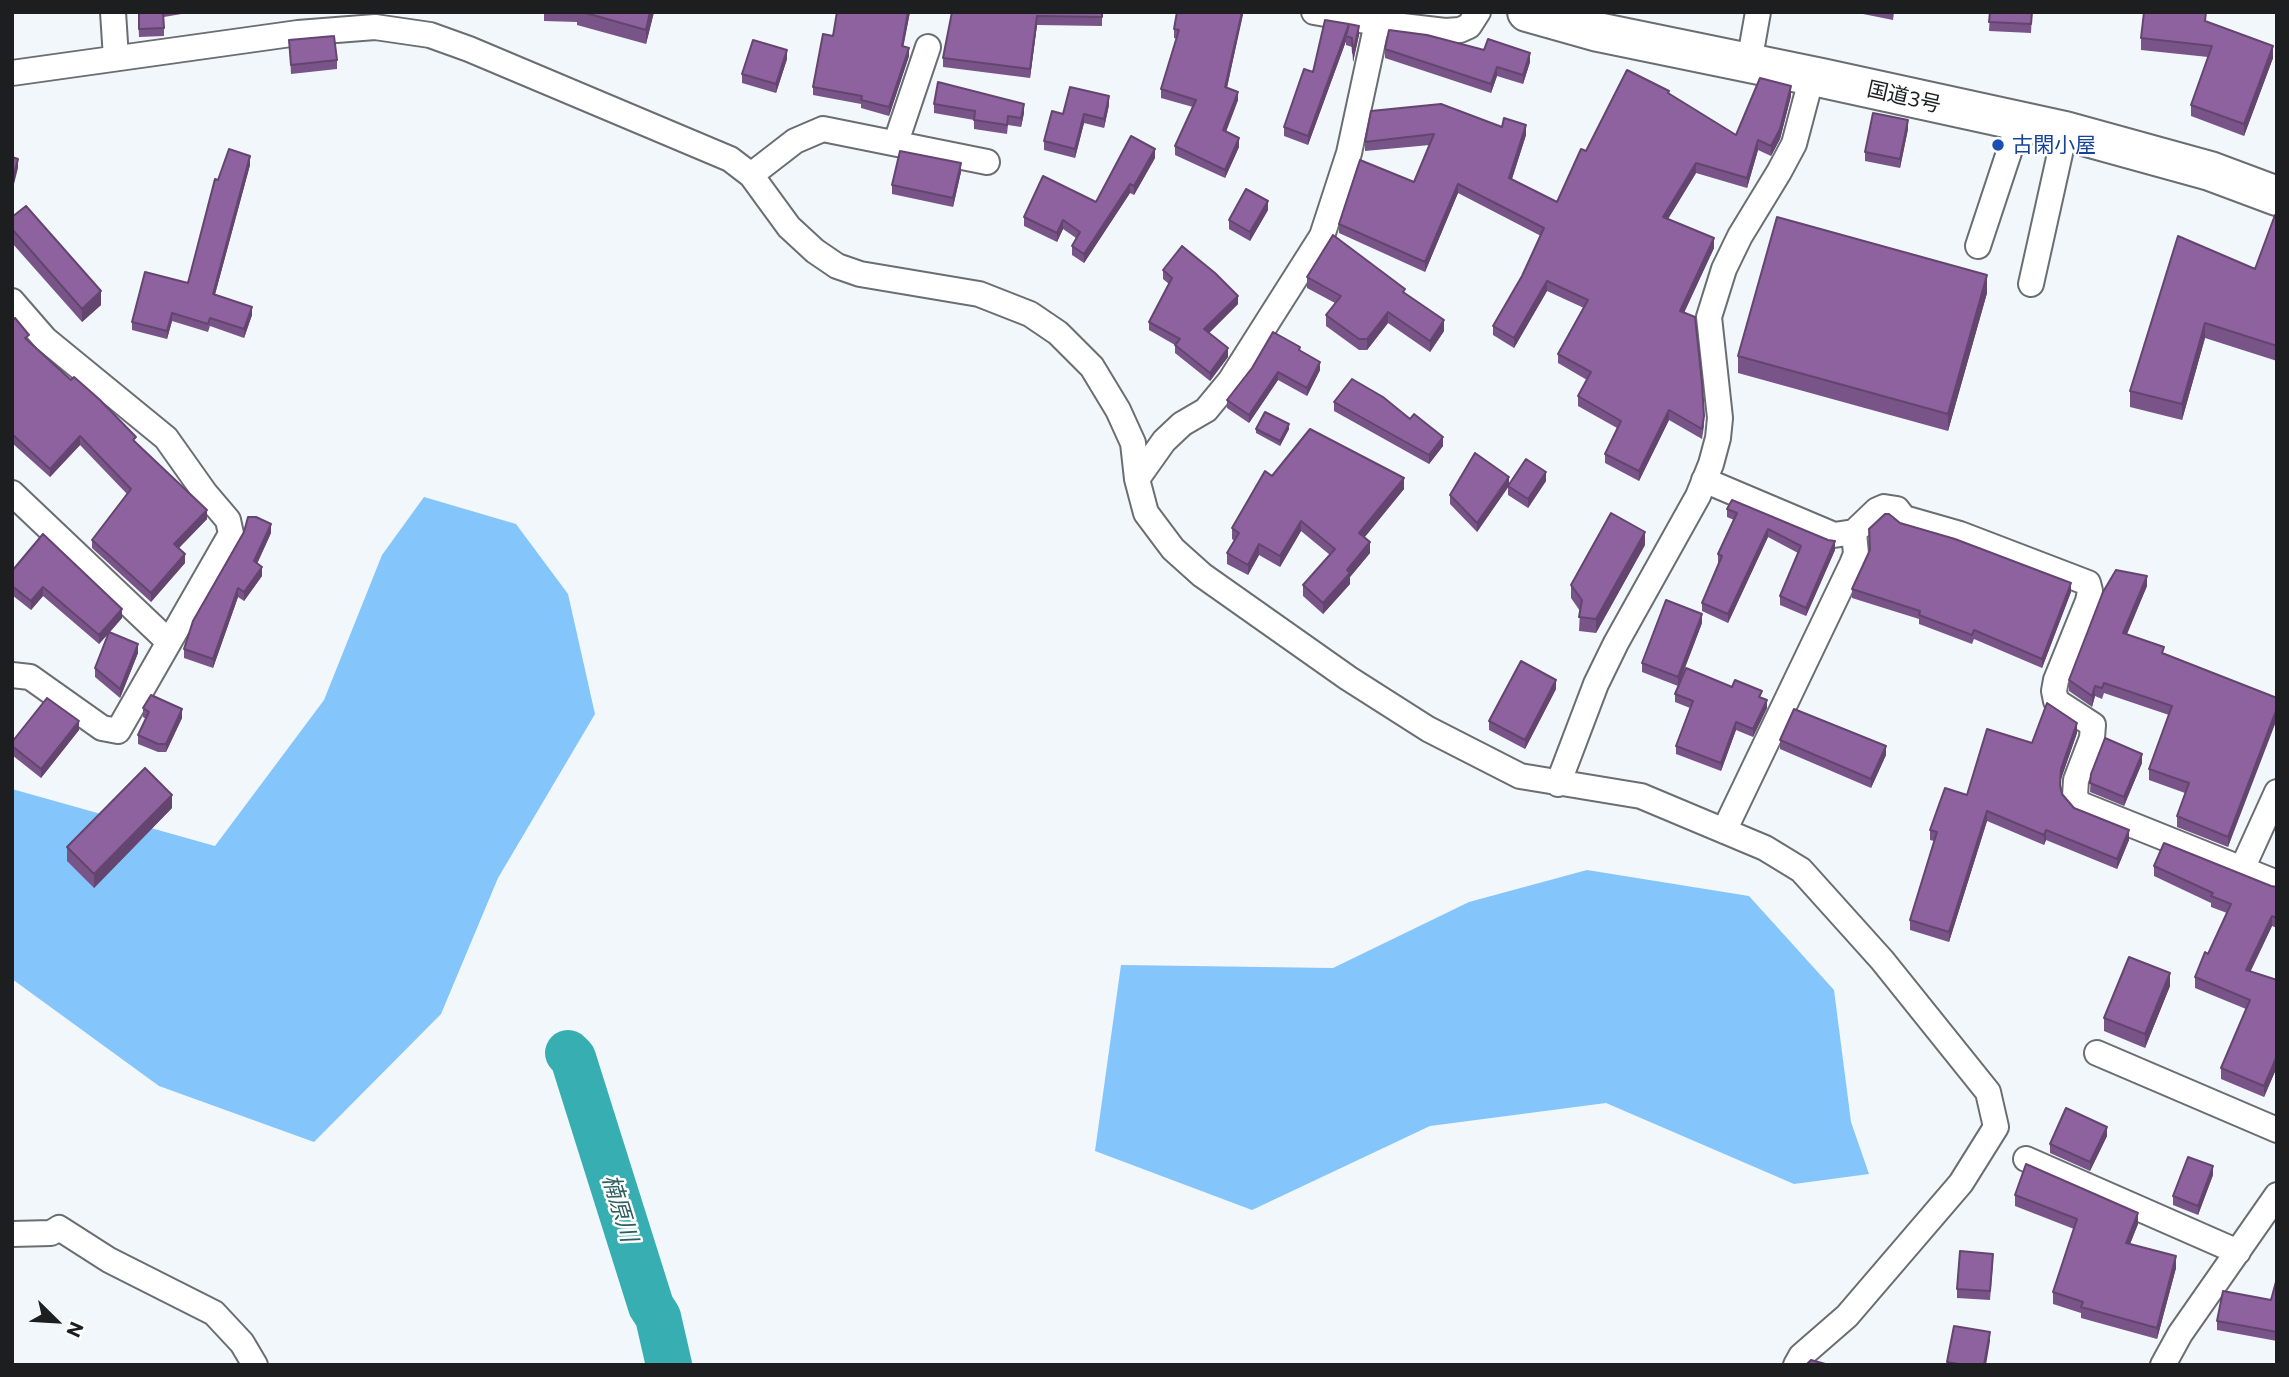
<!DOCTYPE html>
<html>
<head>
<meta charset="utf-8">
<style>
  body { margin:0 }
  #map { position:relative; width:2289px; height:1377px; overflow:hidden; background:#f2f7fb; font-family:Commissioner,sans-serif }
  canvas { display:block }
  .frame { position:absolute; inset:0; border:14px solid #1c1e20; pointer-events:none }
  .north { position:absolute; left:21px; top:1286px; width:70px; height:70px; -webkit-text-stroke:5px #fff; paint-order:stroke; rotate:114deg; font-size:19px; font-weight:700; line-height:28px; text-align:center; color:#1c1e20 }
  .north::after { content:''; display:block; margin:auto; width:24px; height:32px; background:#1c1e20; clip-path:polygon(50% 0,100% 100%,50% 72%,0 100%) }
</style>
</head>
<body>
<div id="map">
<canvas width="2289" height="1377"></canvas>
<div class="frame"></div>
<div class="north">N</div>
</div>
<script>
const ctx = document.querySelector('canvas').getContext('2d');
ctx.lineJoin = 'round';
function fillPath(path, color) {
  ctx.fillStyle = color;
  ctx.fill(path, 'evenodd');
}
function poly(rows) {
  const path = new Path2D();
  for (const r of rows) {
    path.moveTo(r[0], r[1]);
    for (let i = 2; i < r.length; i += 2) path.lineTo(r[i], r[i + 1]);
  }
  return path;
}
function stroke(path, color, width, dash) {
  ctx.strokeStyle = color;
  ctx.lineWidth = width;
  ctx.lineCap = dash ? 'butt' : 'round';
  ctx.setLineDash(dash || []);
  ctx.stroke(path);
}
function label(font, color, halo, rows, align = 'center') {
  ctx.font = font + ' Commissioner,"Noto Sans JP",sans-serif';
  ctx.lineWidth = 5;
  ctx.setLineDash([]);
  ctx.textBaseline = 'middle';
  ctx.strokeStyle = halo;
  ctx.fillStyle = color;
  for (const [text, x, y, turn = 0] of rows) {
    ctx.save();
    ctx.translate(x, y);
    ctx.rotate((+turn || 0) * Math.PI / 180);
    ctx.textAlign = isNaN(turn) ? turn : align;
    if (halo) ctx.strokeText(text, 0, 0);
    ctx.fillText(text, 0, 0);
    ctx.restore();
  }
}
const forest = poly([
  [424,497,516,524,568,594,595,714,498,878,441,1014,314,1142,159,1086,12,979,12,789,215,846,324,700,382,555],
  [1587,870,1749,896,1834,990,1851,1122,1869,1174,1794,1184,1606,1103,1430,1126,1252,1210,1095,1151,1121,965,1333,968,1469,902]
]);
const river = poly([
  [568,1053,573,1058,651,1306,658,1317,669,1365]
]);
const street = poly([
  [113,12,116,58],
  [1314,12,1377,23],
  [1749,63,1758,12],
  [12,73,298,33,375,27,430,35,469,49,730,159,751,175,789,227,815,251,837,266,860,274,979,294,1030,314,1058,333,1092,367,1118,410,1133,443,1137,479,1146,513,1173,549,1202,575,1348,678,1428,729,1520,776,1641,796,1765,848,1801,870,1882,960,1988,1092,1996,1127,1961,1183,1847,1316,1801,1356,1796,1365],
  [896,142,928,47],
  [751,175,795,141,823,129,987,162],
  [1978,246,2019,122],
  [2031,284,2065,131],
  [12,301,45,339,166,438,205,493,228,520,231,534,118,731,102,728,30,677,12,675],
  [1137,479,1164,441,1182,424,1206,410,1230,381,1322,236,1349,153,1377,23,1445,31,1460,30,1469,26,1478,12],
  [1704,480,1834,535,1854,532,1877,510,1884,507,1897,509,1904,518,1960,534,2088,583,2090,591,2088,601,2056,680,2054,691,2056,701,2093,725,2092,738,2076,780,2075,796,2080,804,2277,883],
  [12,493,169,642],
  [1558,784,1596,684,1616,643,1698,496,1711,464,1718,438,1720,418,1709,317,1724,269,1740,236,1779,172,1794,144,1812,76],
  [1724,831,1852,564,1856,554,1854,532],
  [2242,869,2277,792],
  [2097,1053,2277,1130],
  [2026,1159,2238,1252],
  [12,1234,51,1233,59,1228,109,1260,214,1313,242,1343,255,1365],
  [2163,1365,2180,1334,2277,1195]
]);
const highway = poly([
  [1527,12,1598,32,1822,78,2065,131,2210,171,2277,196]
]);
const wall = poly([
  [138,12,193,12,164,17,164,36,139,37],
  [488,12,654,12,646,44,577,25,577,22,544,21,544,14],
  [837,12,910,12,903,46,909,56,889,116,861,108,861,104,813,95,813,87,833,36],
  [952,12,1102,12,1102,26,1037,25,1030,78,943,67,943,58],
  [1243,12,1227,88,1238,100,1226,132,1239,147,1225,178,1175,155,1175,146,1193,107,1161,98,1161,89,1177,39,1174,38,1174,29],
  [1853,12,1894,12,1893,20],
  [1990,12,2032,12,2031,33,1989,31],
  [1325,20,1359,35,1353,62,1352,47,1346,45,1346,41,1308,145,1284,136,1284,127,1313,72],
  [2207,22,2273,58,2244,136,2191,116,2191,105,2208,57,2141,50,2141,38],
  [289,40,337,60,337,69,291,74],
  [1385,49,1484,50,1530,62,1523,84,1497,76,1491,93,1385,58],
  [787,59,776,93,742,83,742,74],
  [1669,94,1736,135,1791,96,1780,139,1771,156,1758,150,1747,188,1696,173,1668,219,1714,248,1684,313,1704,426,1702,439,1669,420,1639,481,1605,463,1605,454,1617,428,1578,406,1578,396,1587,380,1558,363,1558,354,1584,308,1547,291,1514,348,1493,335,1493,326,1522,276,1541,236,1458,193,1425,272,1339,233,1339,224,1414,182,1430,145,1365,151,1365,142,1502,127,1526,135,1512,179,1557,202,1586,151],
  [934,104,1024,113,1021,127,1008,125,1007,134,974,129,974,120,934,113],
  [1109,105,1104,128,1084,123,1075,158,1044,150,1044,141,1063,114],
  [1908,129,1900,168,1865,161,1865,152],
  [1155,158,1134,195,1130,193,1084,263,1072,255,1072,246,1076,238,1063,229,1057,242,1024,226,1024,217,1096,202],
  [250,165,215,294,252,315,244,338,210,326,208,332,172,321,167,339,132,330,132,322,188,283,218,180],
  [961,172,953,207,892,194,892,185],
  [1268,210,1250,241,1229,229,1229,220],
  [2277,215,2277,361,2205,338,2182,420,2130,407,2130,391,2255,269],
  [12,217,101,305,82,322,12,243],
  [1163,270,1238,304,1209,333,1228,357,1210,381,1175,353,1175,345,1149,330,1149,322,1169,284,1163,279],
  [1307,277,1444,331,1430,352,1388,323,1367,350,1359,350,1326,326,1326,315,1335,303,1307,288],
  [1987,293,1948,431,1738,373,1738,356],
  [12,320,29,342,136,442,207,519,179,548,185,563,151,602,92,548,92,540,127,494,80,445,50,477,12,443],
  [1300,351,1320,370,1307,396,1278,380,1249,423,1227,408,1227,400],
  [1334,402,1443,446,1429,464,1334,411],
  [1256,429,1289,429,1280,446,1256,433],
  [1272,476,1404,489,1364,538,1370,553,1350,577,1350,584,1323,614,1303,596,1303,585,1330,555,1301,531,1280,567,1259,555,1248,575,1227,564,1227,553,1235,541,1232,539,1232,528],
  [1546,481,1528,508,1508,495,1508,487,1477,532,1450,504,1450,495,1509,485],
  [1727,509,1835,550,1806,616,1780,605,1780,596,1798,553,1768,537,1728,623,1702,611,1702,603,1719,563,1718,562,1718,554,1734,520,1727,517],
  [1900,523,2071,592,2042,668,1974,639,1972,644,1919,624,1919,619,1852,598,1852,589],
  [271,533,257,564,262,576,244,601,238,597,213,668,184,658,184,649],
  [1645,545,1596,633,1579,631,1580,611,1571,598,1571,585],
  [12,571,122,618,110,632,138,653,120,698,95,677,95,668,109,633,99,644,43,596,31,610,12,595],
  [2147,586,2126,634,2164,653,2277,698,2228,847,2177,827,2177,816,2185,793,2149,780,2149,769,2169,715,2104,693,2102,699,2095,696,2092,707,2069,691,2069,680],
  [1702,623,1678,686,1642,672,1642,663],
  [1556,689,1525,749,1489,730,1489,721],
  [1675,694,1762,698,1767,708,1753,737,1736,730,1721,771,1676,754,1676,746,1690,708,1675,702],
  [143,708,182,718,166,752,158,752,138,744,138,735,146,719,143,717],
  [79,730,41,778,12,755,12,742],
  [2077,733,2061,779,2061,787,2062,794,2074,808,2129,840,2117,869,2046,840,2044,845,1987,821,1949,942,1910,930,1910,920,1934,841,1930,840,1930,830,1967,795,2032,743],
  [1780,740,1886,755,1871,788,1780,749],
  [2142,763,2124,806,2090,792,2091,774],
  [172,808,94,888,67,861,67,847],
  [2154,866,2277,887,2277,928,2272,926,2250,972,2277,980,2277,1067,2264,1097,2221,1079,2221,1068,2246,1009,2195,988,2195,977,2208,954,2227,913,2211,907,2211,903,2154,876],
  [2170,986,2145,1048,2104,1031,2104,1018],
  [2107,1136,2090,1171,2050,1153,2050,1144],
  [2213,1175,2198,1215,2173,1205,2173,1196],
  [2015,1195,2138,1224,2130,1244,2176,1268,2157,1339,2081,1318,2081,1313,2053,1304,2053,1292,2074,1229,2015,1206],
  [1993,1263,1990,1300,1957,1298,1957,1289],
  [2277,1278,2277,1341,2217,1330,2217,1321,2271,1300]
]);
const shadedWall = poly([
  [650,12,654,12,646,44,646,30],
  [908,12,910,12,902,54,902,46],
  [1242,12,1243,12,1243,15,1225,96,1225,87],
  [1037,16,1037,25,1030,78,1030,69],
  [1349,24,1346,36,1346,41,1308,145,1308,136],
  [1359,26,1359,35,1353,62,1353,53],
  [2273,46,2273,58,2244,136,2244,124],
  [909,48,909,56,889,116,889,107],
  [787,50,787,59,776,93,776,84],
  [1530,53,1530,62,1523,84,1523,75],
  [1497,67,1497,76,1491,93,1491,84],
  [1791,86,1791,96,1780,139,1771,156,1771,146],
  [1238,92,1238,100,1223,139,1223,130],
  [1109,96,1109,105,1104,128,1104,119],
  [1024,104,1024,113,1021,127,1021,118],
  [1084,114,1084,123,1075,158,1075,149],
  [1908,120,1908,129,1900,168,1900,159],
  [1526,125,1526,135,1509,188,1509,178],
  [1239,138,1239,147,1225,178,1225,170],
  [1758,140,1758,150,1747,188,1747,178],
  [1155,149,1155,158,1134,195,1134,186],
  [250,156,250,165,213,302,213,294],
  [18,159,18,168,12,192,12,183],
  [961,163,961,172,953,207,953,198],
  [1696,163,1696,173,1663,227,1663,217],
  [1130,184,1130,193,1084,263,1084,254],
  [1458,184,1458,193,1425,272,1425,262],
  [1268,201,1268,210,1250,241,1250,232],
  [1063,220,1063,229,1057,242,1057,233],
  [1714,238,1714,248,1680,321,1680,311],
  [1987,275,1987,293,1948,431,1948,414],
  [1547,281,1547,291,1514,348,1514,338],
  [101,291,101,305,82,322,82,309],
  [1238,296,1238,304,1204,338,1204,329],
  [252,307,252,315,244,338,244,329],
  [1388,312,1388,323,1367,350,1367,339],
  [172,313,172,321,167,339,167,331],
  [1444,320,1444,331,1430,352,1430,341],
  [2205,323,2205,338,2182,420,2182,404],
  [1228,348,1228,357,1210,381,1210,373],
  [1320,362,1320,370,1307,396,1307,388],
  [1278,372,1278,380,1249,423,1249,415],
  [1669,410,1669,420,1639,481,1639,471],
  [1289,424,1289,429,1280,446,1280,441],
  [80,436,80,445,50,477,50,469],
  [1443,437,1443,446,1429,464,1429,455],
  [1546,472,1546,481,1528,508,1528,499],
  [1509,477,1509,486,1477,532,1477,523],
  [1404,478,1404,489,1359,544,1359,533],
  [207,510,207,519,174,553,174,544],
  [1301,521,1301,531,1280,567,1280,556],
  [271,524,271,533,254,570,254,561],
  [1768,529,1768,537,1728,623,1728,614],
  [1645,532,1645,545,1596,633,1596,619],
  [1835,541,1835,550,1806,616,1806,608],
  [1370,542,1370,553,1350,577,1350,584,1323,614,1323,603,1347,570],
  [1259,544,1259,555,1248,575,1248,565],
  [185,554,185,563,151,602,151,593],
  [262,567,262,576,244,601,244,592],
  [2147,576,2147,586,2123,644,2123,633],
  [2071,583,2071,592,2042,668,2042,659],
  [43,587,43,596,31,610,31,601],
  [238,588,238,597,213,668,213,659],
  [122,609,122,618,99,644,99,635],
  [1702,614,1702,623,1678,686,1678,677],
  [138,644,138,653,120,698,120,689],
  [1556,680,1556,689,1525,749,1525,740],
  [2095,686,2095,696,2092,707,2092,696],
  [1767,700,1767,708,1753,737,1753,729],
  [2277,708,2277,719,2228,847,2228,837],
  [182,709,182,718,166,752,166,744],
  [79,721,79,730,41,778,41,769],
  [1736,722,1736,730,1721,771,1721,763],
  [2077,723,2077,733,2061,779,2060,795,2061,769],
  [1886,746,1886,755,1871,788,1871,779],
  [2142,754,2142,763,2124,806,2124,797],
  [172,795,172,808,94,888,94,874],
  [1987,811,1987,821,1949,942,1949,932],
  [2046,830,2046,840,2044,845,2044,835],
  [2129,830,2129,840,2117,869,2117,859],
  [2272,916,2272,926,2246,981,2246,970],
  [2170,973,2170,986,2145,1048,2145,1034],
  [2277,1056,2277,1067,2264,1097,2264,1086],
  [2107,1127,2107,1136,2090,1171,2090,1162],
  [2213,1166,2213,1175,2198,1215,2198,1206],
  [2138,1213,2138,1224,2126,1254,2126,1243],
  [2176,1256,2176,1268,2157,1339,2157,1328],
  [1990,1332,1990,1341,1986,1365,1984,1365]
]);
const building = poly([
  [139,12,163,12,164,28,139,29,139,12],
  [582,12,650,12,646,30,582,12],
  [837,12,908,12,902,46,909,48,889,107,861,100,862,96,813,87,823,34,833,36,837,12],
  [952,12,1102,12,1102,17,1037,16,1030,69,943,58,952,12],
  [1177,12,1242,12,1225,87,1238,92,1223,130,1239,138,1225,170,1175,146,1196,100,1161,89,1179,30,1174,29,1177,12],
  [1990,12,2032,12,2031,24,1989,22,1990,12],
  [2144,12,2206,12,2205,21,2273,46,2244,124,2191,105,2212,46,2141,38,2144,12],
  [1325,20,1349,24,1308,136,1284,127,1304,69,1313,72,1325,20],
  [1349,24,1359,26,1353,53,1352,38,1346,36,1349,24],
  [1389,30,1427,35,1484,50,1488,39,1530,53,1523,75,1497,67,1491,84,1385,49,1389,30],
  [334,36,337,60,291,65,289,40,334,36],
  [753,40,787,50,776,84,742,74,753,40],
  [1627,70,1669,91,1668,93,1736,135,1760,78,1791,86,1780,129,1771,146,1758,140,1747,178,1696,163,1663,217,1714,238,1680,311,1695,317,1702,383,1704,416,1702,429,1669,410,1639,471,1605,454,1621,421,1578,396,1591,372,1558,354,1588,300,1547,281,1514,338,1493,326,1522,276,1544,228,1458,184,1425,262,1339,224,1360,160,1414,182,1434,134,1365,142,1371,111,1441,104,1502,127,1504,118,1526,125,1509,178,1557,202,1581,149,1586,151,1627,70],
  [938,82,1024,104,1021,118,1008,116,1007,125,974,120,975,111,934,104,938,82],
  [1070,87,1109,96,1104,119,1084,114,1075,149,1044,141,1052,111,1063,114,1070,87],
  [1873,113,1908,120,1900,159,1865,152,1873,113],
  [1131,136,1155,149,1134,186,1130,184,1084,254,1072,246,1080,232,1063,220,1057,233,1024,217,1043,176,1096,202,1131,136],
  [229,149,250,156,213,294,252,307,244,329,210,318,208,324,172,313,167,331,132,322,145,272,188,283,215,179,218,180,229,149],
  [900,151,961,163,953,198,892,185,900,151],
  [12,157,18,159,12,183,12,157],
  [1246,189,1268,201,1250,232,1229,220,1246,189],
  [26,206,101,291,82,309,12,229,12,217,26,206],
  [2275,215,2277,215,2277,346,2205,323,2182,404,2130,391,2178,236,2255,269,2275,215],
  [1777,217,1987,275,1948,414,1738,356,1777,217],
  [1333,235,1405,289,1403,292,1444,320,1430,341,1388,312,1367,339,1359,339,1326,315,1341,296,1307,277,1333,235],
  [1182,246,1215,273,1238,296,1204,329,1228,348,1210,373,1175,345,1180,339,1149,322,1172,278,1163,270,1182,246],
  [15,318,29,335,25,338,71,380,74,377,99,399,136,437,133,440,207,510,174,544,185,554,151,593,92,540,131,489,80,436,50,469,12,434,12,320,15,318],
  [1273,332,1300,347,1299,350,1320,362,1307,388,1278,372,1249,415,1227,400,1252,368,1273,332],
  [1352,379,1383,397,1410,419,1414,414,1443,437,1429,455,1334,402,1352,379],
  [1265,412,1289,424,1280,441,1256,429,1265,412],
  [1310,429,1404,478,1359,533,1370,542,1347,570,1350,573,1323,603,1303,585,1335,549,1301,521,1280,556,1259,544,1248,565,1227,553,1239,533,1232,528,1265,471,1272,476,1310,429],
  [1475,453,1509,477,1477,523,1450,495,1475,453],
  [1526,459,1546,472,1528,499,1508,486,1526,459],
  [1732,500,1828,540,1835,541,1806,608,1780,596,1801,546,1768,529,1728,614,1702,603,1722,556,1718,554,1737,513,1727,509,1732,500],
  [1611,513,1645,532,1596,619,1579,617,1582,600,1571,585,1611,513],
  [1885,514,1889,514,1900,523,1955,539,2071,583,2042,659,1974,630,1972,635,1919,615,1920,611,1852,589,1870,550,1869,529,1885,514],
  [248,517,256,517,271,524,254,561,262,567,244,592,238,588,213,659,184,649,193,621,244,532,248,517],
  [43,534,122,609,99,635,43,587,31,601,12,586,12,571,43,534],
  [2116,570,2147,576,2123,633,2164,647,2162,653,2277,698,2277,708,2228,837,2177,816,2189,783,2149,769,2172,706,2104,683,2102,688,2095,686,2092,696,2069,680,2103,592,2116,570],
  [1666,600,1702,614,1678,677,1642,663,1666,600],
  [109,632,138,644,120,689,95,668,109,632],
  [1521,661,1556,680,1525,740,1489,721,1521,661],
  [1686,668,1732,687,1735,680,1762,691,1759,697,1767,700,1753,729,1736,722,1721,763,1676,746,1693,701,1675,694,1686,668],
  [151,695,182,709,166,744,158,744,138,735,149,712,143,708,151,695],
  [47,698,79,721,41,769,12,746,12,742,47,698],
  [2047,703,2077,723,2061,769,2060,785,2062,794,2074,808,2129,830,2117,859,2046,830,2044,835,1987,811,1949,932,1910,920,1937,832,1930,830,1945,788,1967,795,1987,729,2032,743,2047,703],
  [1794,709,1886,746,1871,779,1780,740,1794,709],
  [2105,738,2142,754,2124,797,2090,783,2091,774,2105,738],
  [145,768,172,795,94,874,67,847,145,768],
  [2164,843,2271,886,2277,887,2277,918,2272,916,2246,970,2277,980,2277,1056,2264,1086,2221,1068,2250,1000,2195,977,2205,952,2208,954,2231,904,2211,896,2213,893,2154,866,2164,843],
  [2129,957,2170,973,2145,1034,2104,1018,2129,957],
  [2066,1108,2107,1127,2090,1162,2050,1144,2066,1108],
  [2188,1157,2213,1166,2198,1206,2173,1196,2188,1157],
  [2026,1164,2138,1213,2126,1243,2176,1256,2157,1328,2081,1307,2083,1302,2053,1292,2077,1219,2015,1195,2026,1164],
  [1960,1251,1993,1254,1990,1291,1957,1289,1960,1251],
  [2277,1278,2277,1332,2217,1321,2223,1291,2271,1300,2277,1278],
  [1954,1326,1990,1332,1984,1365,1963,1365,1947,1362,1954,1326],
  [1811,1360,1829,1365,1806,1365,1811,1360]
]);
const markers = [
  [1998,145,7,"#1a4fb4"]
];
const streetNames = [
  ["国道3号",1904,97,13]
];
const transitNames = [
  ["古閑小屋",2012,145]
];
const waterNames = [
  ["楠原川",620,1208,73]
];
fillPath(forest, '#84c5fc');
stroke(river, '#37aeb2', 46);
stroke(street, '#6a6e72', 28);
stroke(highway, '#6a6e72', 42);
stroke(street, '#fff', 24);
stroke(highway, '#fff', 38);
fillPath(wall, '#795488');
fillPath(shadedWall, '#63456f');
fillPath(building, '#8d629e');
stroke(building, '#63456f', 2);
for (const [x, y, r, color] of markers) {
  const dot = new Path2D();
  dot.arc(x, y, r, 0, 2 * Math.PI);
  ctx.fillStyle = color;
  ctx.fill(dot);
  stroke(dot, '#fff', 2.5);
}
label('21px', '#1c1e20', '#fff', streetNames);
label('21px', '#164399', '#fff', transitNames, 'left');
label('italic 23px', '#2c5e5f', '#fff', waterNames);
</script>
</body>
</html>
